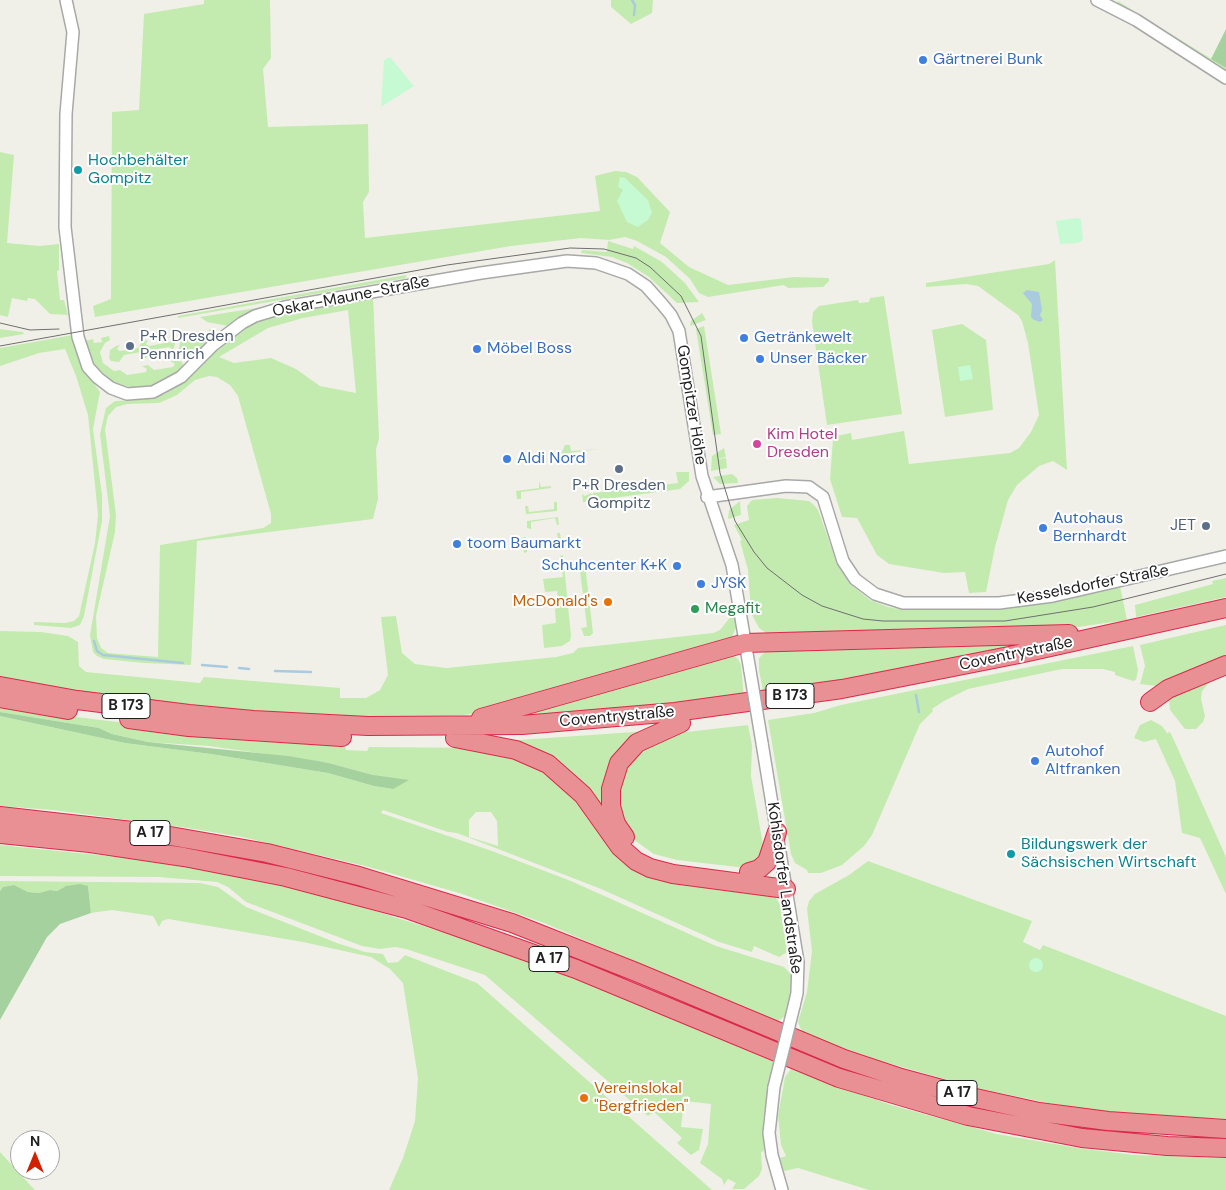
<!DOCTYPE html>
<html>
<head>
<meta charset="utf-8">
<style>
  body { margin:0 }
  #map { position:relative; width:1226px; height:1190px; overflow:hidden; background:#f1f0e8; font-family:"DM Sans",sans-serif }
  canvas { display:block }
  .north { position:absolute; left:10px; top:1130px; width:50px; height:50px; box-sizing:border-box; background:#fff; border:1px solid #a6a6a6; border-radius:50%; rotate:0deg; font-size:14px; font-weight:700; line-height:20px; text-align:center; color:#212121 }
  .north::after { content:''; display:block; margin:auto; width:18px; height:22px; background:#d21f00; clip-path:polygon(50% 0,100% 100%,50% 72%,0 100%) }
</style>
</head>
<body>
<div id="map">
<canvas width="1226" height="1190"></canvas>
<div class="north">N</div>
</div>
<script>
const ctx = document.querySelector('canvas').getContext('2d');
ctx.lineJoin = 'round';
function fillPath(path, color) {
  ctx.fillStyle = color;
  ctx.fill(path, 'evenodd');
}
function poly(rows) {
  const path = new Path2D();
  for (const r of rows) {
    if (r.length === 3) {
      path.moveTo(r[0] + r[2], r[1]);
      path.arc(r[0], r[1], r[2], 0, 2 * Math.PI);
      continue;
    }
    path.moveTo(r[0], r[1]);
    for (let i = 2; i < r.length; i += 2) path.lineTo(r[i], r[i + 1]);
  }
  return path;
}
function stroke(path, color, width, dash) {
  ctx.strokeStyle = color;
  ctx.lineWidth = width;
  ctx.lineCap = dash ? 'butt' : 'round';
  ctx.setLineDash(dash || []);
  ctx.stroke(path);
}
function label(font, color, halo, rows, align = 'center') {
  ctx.font = font + ' "DM Sans",sans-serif';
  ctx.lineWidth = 4;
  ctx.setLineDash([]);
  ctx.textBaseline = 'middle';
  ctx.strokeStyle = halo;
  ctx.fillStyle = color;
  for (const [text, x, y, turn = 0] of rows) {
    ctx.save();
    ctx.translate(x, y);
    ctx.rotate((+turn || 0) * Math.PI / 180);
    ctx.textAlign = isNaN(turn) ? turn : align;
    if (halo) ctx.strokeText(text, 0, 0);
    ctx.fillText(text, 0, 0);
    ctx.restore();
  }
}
const grass = poly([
  [204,0,270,0,271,58,263,69,268,127,368,124,369,192,363,202,365,238,600,211,595,176,615,171,626,172,637,177,670,212,660,243,689,267,728,285,794,277,829,278,829,281,823,287,788,288,784,285,708,297,699,293,690,279,666,257,637,241,625,237,609,240,581,238,511,246,95,317,93,306,111,299,112,112,139,110,144,14,204,4],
  [611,0,653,0,652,13,631,24,611,7],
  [1118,1,1226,68,1226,74,1134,15,1134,13,1117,5],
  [0,152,14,155,7,243,40,246,59,244,59,270,57,271,60,300,64,300,68,315,50,314,35,299,28,298,27,301,12,298,8,317,0,315],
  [608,241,633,249,634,246,662,262,685,283,699,302,677,303,649,277,627,263,612,257,581,253,582,250,607,252],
  [1055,260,1067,470,1053,461,1039,466,1017,485,1008,500,995,547,986,592,969,593,965,572,944,573,889,564,877,555,857,518,842,517,830,479,833,439,836,436,851,433,852,440,904,431,909,464,1010,453,1019,448,1031,432,1039,415,1028,343,1022,321,1018,315,978,286,966,284,926,287,926,283,1049,264],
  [406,275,406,278,178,318,178,316],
  [373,295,379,439,376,449,378,499,373,519,197,541,191,665,144,663,104,659,97,656,93,652,90,635,110,516,100,434,106,408,115,401,139,400,165,394,191,376,204,364,205,359,238,331,259,320,291,310],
  [348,310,356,393,320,386,296,369,271,358,234,363,219,357,268,328,303,318],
  [209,376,217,377,230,385,238,396,271,514,271,523,263,528,160,545,158,657,108,653,101,648,97,638,96,616,115,532,116,515,105,429,108,416,116,407,127,404,159,403,177,395,195,380],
  [884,296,902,414,827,425,812,322,813,312,819,306,858,300,859,303,869,302,870,298],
  [275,305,228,326,207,322,200,317],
  [702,313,706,320,690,326,691,321],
  [962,324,986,340,993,410,945,417,932,330],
  [704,326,721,434,713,435,696,329],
  [0,329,23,332,24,334,0,338],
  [210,329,214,331,216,337,195,356,178,353,181,338,184,340,203,336],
  [73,335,81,365,100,392,93,429,102,495,102,521,84,616,80,625,71,628,34,625,34,622,65,623,74,621,79,616,95,543,98,515,88,415,76,376,65,349,39,353,0,366,0,348],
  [109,336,110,340,105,343,100,352,103,363,114,371,120,370,127,375,146,372,147,369,142,366,148,365,154,370,173,367,175,364,170,361,176,360,182,362,184,368,156,386,138,389,114,383,94,365,84,341,93,339,94,343,102,342,101,338],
  [173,339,176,339,173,352,169,353,172,349,169,347,152,350,146,358,142,358,145,354,142,352,124,355,119,362,111,361,109,358,110,350,116,346,120,345,117,349,120,351,138,348,143,341,148,340,146,344,149,346,170,342],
  [565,445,570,445,571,451,599,449,561,454],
  [724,448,726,457,715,459,726,458,727,468,711,471,712,456],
  [676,472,689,472,689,481,680,489,583,502,582,494,585,496,591,493,593,495,593,493,678,483],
  [732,474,737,478,738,483,720,484,713,477],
  [539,481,541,487,551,486,551,488,521,492,521,499,517,499,516,491,539,488],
  [777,498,809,501,814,505,818,510,838,566,849,583,870,600,888,607,903,610,982,609,1029,604,1120,586,1127,620,1064,629,766,637,766,633,759,628,751,613,748,570,740,541,742,540,734,525,749,520,747,506,752,500],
  [740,501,741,515,728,519,729,510],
  [554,502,557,502,557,511,526,514,525,506,528,506,529,512,554,509],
  [558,517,559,525,557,525,555,518,531,522,531,529,527,528,527,521],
  [557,533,560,533,562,548,559,548,558,541,527,545,527,552,524,553,522,538,526,537,527,543,558,540],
  [563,555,571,636,570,641,562,646,544,648,542,625,556,623,555,609,559,607,557,591,545,592,543,579,563,577,560,556],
  [594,561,588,565,586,573,593,633,590,636,584,636,581,628,587,627,580,571,574,571,573,563],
  [1226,578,1226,597,1136,617,1135,605,1213,584,1212,581],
  [396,616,402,653,415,664,446,668,556,657,573,653,578,648,713,633,720,630,731,616,735,617,736,627,732,637,719,645,502,709,464,715,287,717,73,694,0,680,0,631,41,632,68,636,78,642,79,666,86,672,200,683,204,677,340,688,340,698,366,698,380,690,388,675,381,617],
  [1226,625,1226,662,1157,686,1140,684,1145,666,1140,645],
  [1066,639,764,695,759,670,759,658,766,651],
  [1133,646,1138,670,1136,680,1133,681,1115,675,1115,672,1103,669,1062,669,968,689,944,701,932,709,933,711,920,724,872,835,864,846,842,865,821,873,808,873,807,870,795,863,791,854,768,720,814,713,841,705],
  [730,653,738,659,741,665,744,698,536,718,506,715],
  [1213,678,1202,691,1201,699,1205,716,1203,722,1196,729,1185,729,1170,710,1169,700,1171,695],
  [0,703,76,717,191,731,308,741,326,745,345,746,346,750,367,751,369,747,489,748,562,778,616,851,773,894,780,904,787,952,779,957,754,946,752,952,719,942,601,889,457,833,448,832,383,810,381,813,492,851,571,881,716,946,784,967,793,976,790,1005,787,1004,785,1016,777,1022,544,923,459,893,365,866,242,837,188,828,53,810,0,806,0,716,125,743,211,754,328,773,374,786,393,789,373,775,329,763,209,746,148,742,112,734,99,728,0,712],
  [476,812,491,812,497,821,498,846,469,837,469,820],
  [1151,720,1162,726,1167,733,1170,732,1173,738,1226,857,1226,894,1200,838,1182,833,1175,781,1156,739,1144,742,1134,738,1140,725],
  [748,725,752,745,751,776,763,845,761,857,746,868,677,860,654,854,630,837,616,806,628,757,669,734],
  [648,731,648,733,624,752,611,775,608,806,619,835,633,850,652,861,671,867,763,877,762,880,670,869,637,857,623,845,596,804,566,773,543,758,505,744,505,741],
  [0,845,156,861,283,885,343,901,487,946,568,976,693,1027,774,1062,767,1085,769,1086,763,1120,764,1151,761,1152,762,1169,759,1176,744,1189,732,1189,736,1183,728,1179,724,1185,722,1179,700,1163,708,1144,711,1104,684,1101,681,1127,703,1129,699,1150,691,1155,677,1143,682,1138,654,1112,648,1116,485,975,406,949,395,947,380,949,362,946,246,902,228,887,217,882,159,877,0,876],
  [868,861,1032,921,1023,942,1040,950,1043,945,1226,1016,1226,1119,1109,1113,1043,1102,972,1087,881,1061,831,1044,802,1032,798,1022,807,992,812,951,807,909,809,901,815,894,849,875],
  [0,881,200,883,218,887,246,907,337,943,365,952,383,954,388,963,398,962,405,955,477,983,712,1190,389,1190,403,1158,415,1121,418,1078,403,983,390,969,371,957,303,942,168,919,162,921,159,927,153,916,112,910,91,913,88,886,66,886,57,891,50,890,39,893,28,892,14,885,3,887,0,891],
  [791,1069,891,1105,997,1134,1078,1148,1134,1155,1226,1158,1226,1190,869,1190,798,1168,784,1171,780,1158,786,1156,781,1145,778,1116,785,1077],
  [0,1152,32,1187,35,1190,0,1190]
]);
const forest = poly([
  [1226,29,1226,68,1211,59],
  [0,712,99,728,112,734,148,742,288,756,329,763,373,775,409,780,393,789,374,786,328,773,211,754,125,743,0,716],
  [80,884,88,886,91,913,60,924,47,937,0,1020,0,891,3,887,14,885,28,892,39,893,50,890,57,891,66,886]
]);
const park = poly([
  [390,57,414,86,381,107,384,60],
  [620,177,625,178,648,200,652,213,648,220,638,227,627,222,617,201,623,190,618,187],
  [1076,218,1081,219,1083,240,1078,243,1060,244,1056,221],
  [970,365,973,379,960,381,958,367],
  [1036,965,7]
]);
const water = poly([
  [1027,290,1039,292,1042,310,1040,315,1043,320,1040,322,1034,320,1031,317,1032,304,1023,293]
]);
const stream = poly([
  [632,0,635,5,634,15],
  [94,641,97,651,103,655,183,663],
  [202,665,227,667],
  [239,668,249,669],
  [275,671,311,672],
  [916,695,919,712]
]);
const minor = poly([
  [66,0,73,32,66,114,65,227,78,337,88,367,98,378,111,388,127,394,153,392,181,377,213,345,242,323,255,316,285,307,481,273,567,261,596,263,628,274,646,286,662,304,671,315,679,331,702,476,732,565,750,671],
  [1097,0,1136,20,1226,78],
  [707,497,786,486,809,487,823,497,843,561,855,579,875,594,903,603,999,603,1053,596,1226,556],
  [762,743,798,962,797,993,794,1006],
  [774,1087,769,1133,772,1155,782,1190]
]);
const highway = poly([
  [0,686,77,700,189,714,253,720,368,726,522,725,675,712,842,689,1019,654,1226,608],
  [0,698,68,710],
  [1150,702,1168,689,1226,665],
  [481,718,745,643,1069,634],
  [129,719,189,727,342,737],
  [455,738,516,750,548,764,583,795,620,847,636,861,650,868,673,874,786,889],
  [0,816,159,834,267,853,359,876,512,923,636,972,844,1059,901,1078,971,1097,1039,1112,1108,1121,1226,1129],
  [0,834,90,843,184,857,286,877,407,909,576,969,839,1078,968,1116,1082,1138,1167,1146,1226,1148],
  [625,837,616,824,611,806,611,789,619,763,637,743,681,723],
  [749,872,759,869,767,862,777,832]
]);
const tram = poly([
  [0,323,30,330,59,329],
  [0,346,447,265,570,248,604,249,636,258,650,267,681,296,701,336,720,473,735,521,754,552,767,568,802,595,822,606,863,619,883,621,1005,621,1093,607,1226,574]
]);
const minorBridge = poly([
  [750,671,762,743],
  [774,1087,794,1006]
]);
const markers = [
  [923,60,5,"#3f7fe0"],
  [78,170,5,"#0f9aa8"],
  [744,338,5,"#3f7fe0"],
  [130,346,5,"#5c6f8a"],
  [477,349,5,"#3f7fe0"],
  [760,359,5,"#3f7fe0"],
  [757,444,5,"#d1479c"],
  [507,459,5,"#3f7fe0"],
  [619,469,5,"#5c6f8a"],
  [1206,526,5,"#5c6f8a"],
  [1043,528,5,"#3f7fe0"],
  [457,544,5,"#3f7fe0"],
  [677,566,5,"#3f7fe0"],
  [701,584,5,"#3f7fe0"],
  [608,602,5,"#e8710a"],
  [695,609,5,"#2e9e5b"],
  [1035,761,5,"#3f7fe0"],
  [1011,854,5,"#0f9aa8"],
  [584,1098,5,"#e8710a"]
];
const shields = [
  [790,696,48],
  [126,706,48],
  [150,833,40],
  [549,959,40],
  [957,1093,40]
];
const shieldNames = [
  ["B 173",790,696],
  ["B 173",126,706],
  ["A 17",150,833],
  ["A 17",549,959],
  ["A 17",957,1093]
];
const shopNames = [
  ["Gärtnerei Bunk",933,60],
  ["Getränkewelt",754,338],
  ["Möbel Boss",487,349],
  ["Unser Bäcker",770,359],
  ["Aldi Nord",517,459],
  ["Autohaus",1053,519],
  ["Bernhardt",1053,537],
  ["toom Baumarkt",467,544],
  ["Schuhcenter K+K",667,566,"right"],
  ["JYSK",711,584],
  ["Autohof",1045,752],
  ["Altfranken",1045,770]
];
const cultureNames = [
  ["Hochbehälter",88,161],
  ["Gompitz",88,179],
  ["Bildungswerk der",1021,845],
  ["Sächsischen Wirtschaft",1021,863]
];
const streetNames = [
  ["Oskar-Maune-Straße",351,297,-11],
  ["Gompitzer Höhe",691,405,81],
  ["Kesselsdorfer Straße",1093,585,-11],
  ["Coventrystraße",1016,654,-12],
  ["Coventrystraße",617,717,-5],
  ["Kohlsdorfer Landstraße",784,888,82]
];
const serviceNames = [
  ["P+R Dresden",140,337],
  ["Pennrich",140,355],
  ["P+R Dresden",619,486,"center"],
  ["Gompitz",619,504,"center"],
  ["JET",1196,526,"right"]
];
const hotelNames = [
  ["Kim Hotel",767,435],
  ["Dresden",767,453]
];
const foodNames = [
  ["McDonald's",598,602],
  ["Vereinslokal",594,1089,"left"],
  ["\"Bergfrieden\"",594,1107,"left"]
];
const leisureNames = [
  ["Megafit",705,609]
];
fillPath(grass, '#c3ebaf');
fillPath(forest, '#a4d19d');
fillPath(park, '#c6fad2');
fillPath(water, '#a9cadf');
stroke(stream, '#a9cadf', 2.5);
stroke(minor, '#a8a8a8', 14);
stroke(highway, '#dc284b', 20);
stroke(minor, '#fff', 11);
stroke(highway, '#e89094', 18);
stroke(tram, '#6f6f6f', 1);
stroke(minorBridge, '#a8a8a8', 14, []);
stroke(minorBridge, '#fff', 11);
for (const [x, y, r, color] of markers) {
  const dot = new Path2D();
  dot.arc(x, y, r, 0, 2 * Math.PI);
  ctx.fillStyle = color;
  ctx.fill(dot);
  stroke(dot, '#fff', 2);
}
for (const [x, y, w] of shields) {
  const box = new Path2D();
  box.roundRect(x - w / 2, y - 12.5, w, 25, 4);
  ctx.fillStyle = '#fff';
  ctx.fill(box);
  stroke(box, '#212121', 1);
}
label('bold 15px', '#212121', null, shieldNames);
label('16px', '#366cbe', '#fff', shopNames, 'left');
label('16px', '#0d838f', '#fff', cultureNames, 'left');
label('16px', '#212121', '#fff', streetNames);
label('16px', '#4e5e75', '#fff', serviceNames, 'left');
label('16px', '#b23c85', '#fff', hotelNames, 'left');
label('16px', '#c56008', '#fff', foodNames, 'right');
label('16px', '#27864d', '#fff', leisureNames, 'left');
</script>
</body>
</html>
